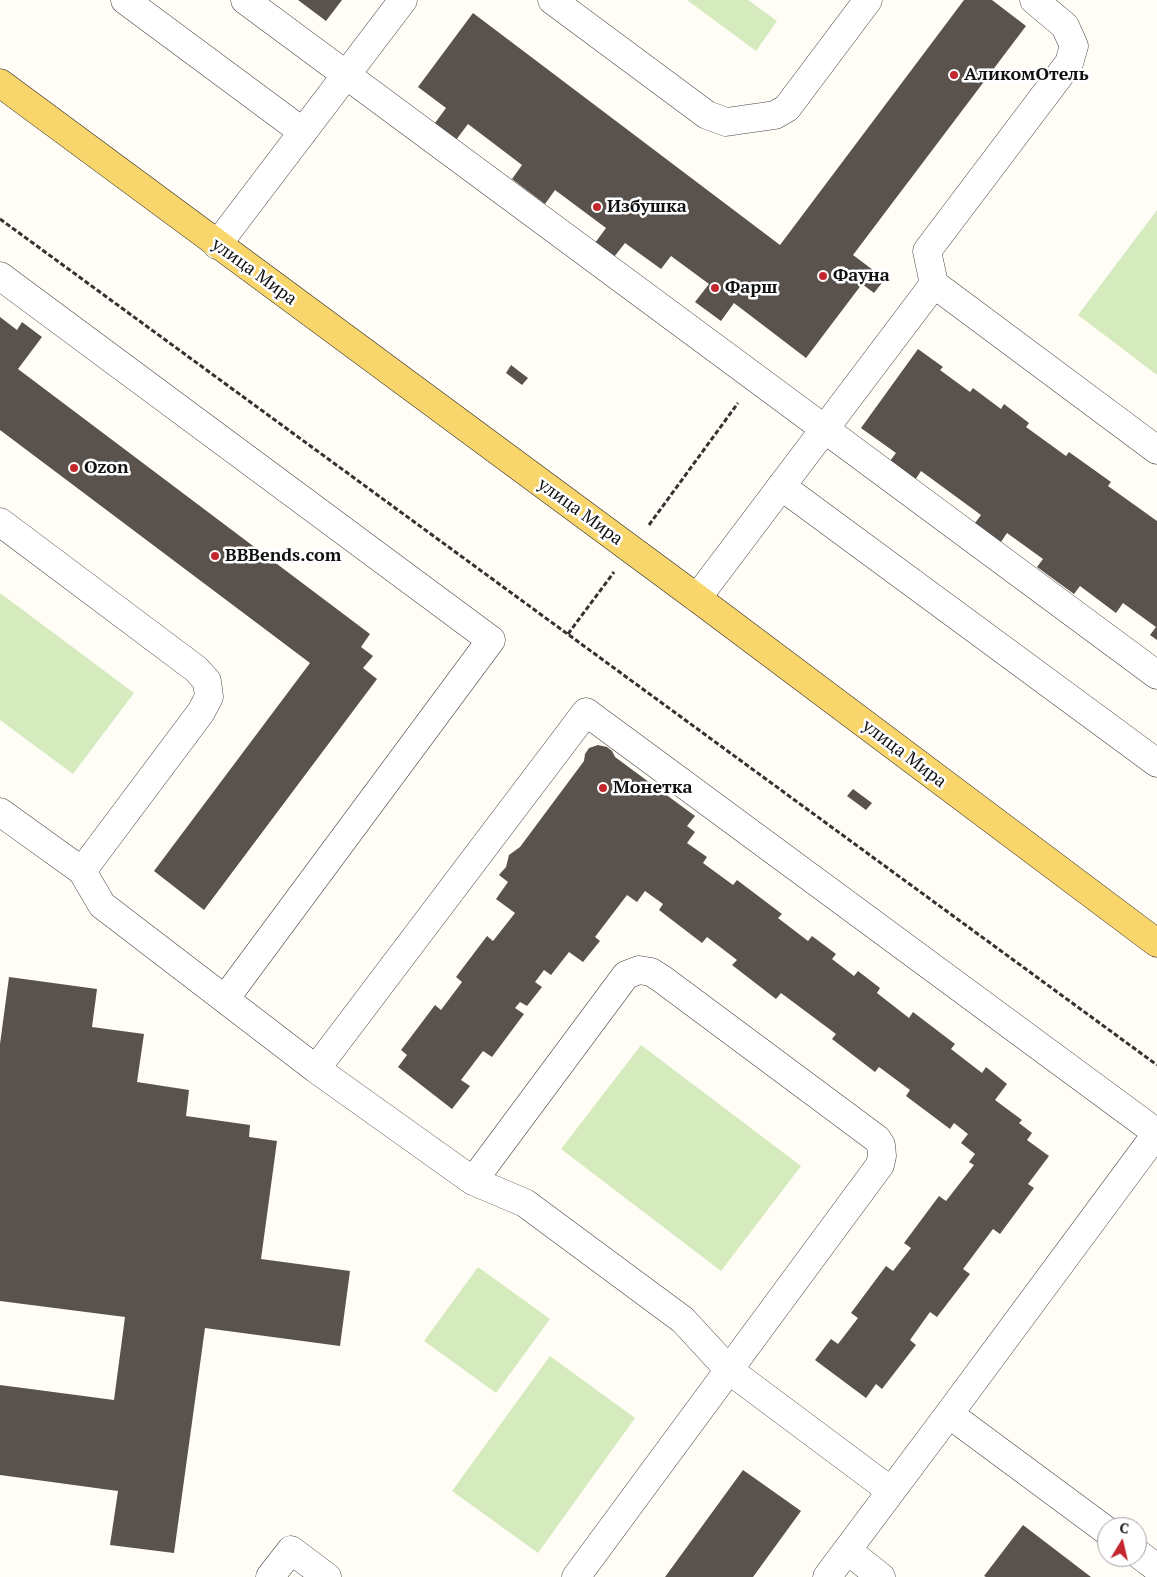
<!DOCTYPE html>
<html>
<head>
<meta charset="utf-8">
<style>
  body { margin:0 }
  #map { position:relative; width:1157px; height:1577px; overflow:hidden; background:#fffdf5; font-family:"PT Serif",serif }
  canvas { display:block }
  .north { position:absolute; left:1097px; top:1517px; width:50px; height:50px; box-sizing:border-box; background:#fff; border:1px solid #a0a0a0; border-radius:50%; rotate:9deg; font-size:14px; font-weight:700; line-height:20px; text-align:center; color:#111 }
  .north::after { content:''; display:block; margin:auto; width:18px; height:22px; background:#c4262e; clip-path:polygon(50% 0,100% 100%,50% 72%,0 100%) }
</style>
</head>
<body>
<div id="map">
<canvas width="1157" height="1577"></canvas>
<div class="north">С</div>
</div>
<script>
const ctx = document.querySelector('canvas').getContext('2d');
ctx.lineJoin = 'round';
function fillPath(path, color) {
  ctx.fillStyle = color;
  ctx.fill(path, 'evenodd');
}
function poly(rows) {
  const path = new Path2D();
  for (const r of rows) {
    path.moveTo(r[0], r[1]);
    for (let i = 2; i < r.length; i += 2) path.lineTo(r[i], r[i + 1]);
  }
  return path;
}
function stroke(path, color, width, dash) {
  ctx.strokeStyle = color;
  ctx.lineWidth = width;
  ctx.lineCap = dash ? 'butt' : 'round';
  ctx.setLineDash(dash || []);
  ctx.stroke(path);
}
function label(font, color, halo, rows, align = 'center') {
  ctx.font = font + ' "PT Serif",serif';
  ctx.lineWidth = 5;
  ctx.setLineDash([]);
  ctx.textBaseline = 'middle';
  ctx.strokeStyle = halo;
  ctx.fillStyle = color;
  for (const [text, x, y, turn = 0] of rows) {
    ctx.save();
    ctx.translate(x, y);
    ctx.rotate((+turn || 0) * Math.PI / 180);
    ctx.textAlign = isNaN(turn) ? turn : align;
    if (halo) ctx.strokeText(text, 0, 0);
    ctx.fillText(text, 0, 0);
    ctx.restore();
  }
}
const green = poly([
  [687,0,748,0,777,21,756,51],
  [1157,210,1157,375,1078,315],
  [0,593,134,693,73,774,0,720],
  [641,1045,801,1166,721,1271,561,1149],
  [478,1267,550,1319,496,1393,424,1341],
  [550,1356,635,1418,538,1553,452,1491]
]);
const building = poly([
  [298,0,342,0,326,21],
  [964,0,992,0,1026,26,853,255,885,279,874,293,862,284,806,358,734,303,721,321,695,302,709,284,671,256,661,269,625,243,614,257,595,243,606,228,555,190,545,204,512,179,522,165,468,124,456,140,435,123,446,108,418,87,473,13,780,245],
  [0,317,17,330,22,322,42,337,18,369,370,634,361,647,373,656,363,668,377,679,204,910,154,871,310,663,0,430],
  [918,349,943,367,940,370,970,392,973,388,1001,409,1004,404,1029,423,1026,427,1066,456,1069,452,1111,482,1108,486,1157,521,1157,640,1150,635,1156,627,1123,603,1116,613,1080,586,1074,594,1037,567,1043,559,1007,533,1001,542,975,523,981,515,921,471,915,480,890,461,896,453,861,428],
  [511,365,528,378,522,385,506,373],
  [598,745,607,747,612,751,615,757,695,816,687,826,695,832,687,843,707,857,703,863,733,885,737,880,782,914,778,918,808,941,812,936,836,954,832,959,854,976,858,971,880,988,877,993,909,1018,913,1012,955,1044,951,1049,982,1073,986,1067,1007,1084,995,1100,1022,1120,1019,1123,1032,1133,1027,1140,1049,1156,1028,1184,1034,1188,1000,1234,993,1229,963,1269,970,1274,937,1317,930,1312,910,1340,916,1345,882,1389,876,1384,866,1398,815,1360,831,1339,838,1344,858,1318,851,1313,886,1266,893,1271,911,1248,904,1243,939,1196,946,1201,974,1165,969,1162,975,1154,961,1143,968,1134,954,1123,950,1129,906,1096,910,1090,879,1067,875,1072,832,1039,836,1034,781,993,776,999,732,965,737,960,707,937,702,943,659,910,663,904,645,891,637,902,627,895,595,937,600,941,583,962,569,952,551,975,544,970,535,982,542,987,527,1006,520,1002,515,1008,524,1014,492,1057,483,1051,461,1080,470,1086,452,1109,398,1067,407,1055,401,1050,435,1005,441,1010,462,982,456,977,487,936,493,941,515,913,496,899,508,882,499,875,506,867,509,855,520,847,584,761,585,754,589,748],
  [853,789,872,803,866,810,847,796],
  [9,977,97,989,92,1027,144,1034,137,1082,189,1090,186,1116,250,1125,249,1137,277,1141,261,1259,350,1271,340,1346,205,1328,174,1553,110,1545,118,1491,0,1475,0,1385,114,1400,125,1317,0,1301,0,1044],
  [743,1470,801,1511,753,1577,665,1577],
  [1023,1525,1091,1577,986,1577,984,1576]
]);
const path = poly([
  [0,219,1157,1065],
  [649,525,738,403],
  [568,634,614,572]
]);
const minor = poly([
  [125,0,303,132],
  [245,0,1157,675],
  [552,0,707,115,726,122,775,115,787,108,868,0],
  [217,245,403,0],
  [0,276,491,640,225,999],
  [934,284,927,251,1069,63,1074,46,1065,26,1034,0],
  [781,486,1157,763],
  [0,522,196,669,207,681,209,697,201,712,82,871,0,812],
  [697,598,934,284,1157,450],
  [82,871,102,905,316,1069,473,1181,525,1203,683,1320,729,1370,891,1491],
  [316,1069,586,712,1157,1133],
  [473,1181,626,975,639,970,651,972,662,979,877,1139,881,1145,882,1156,880,1165,576,1577],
  [949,1414,1107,1531],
  [847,1550,881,1577],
  [1137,1553,1157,1568],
  [270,1577,291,1550,327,1577],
  [827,1577,949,1414,1157,1133]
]);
const major = poly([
  [0,83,697,598,1157,943]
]);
const markers = [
  [954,75,5,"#c4262e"],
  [597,207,5,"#c4262e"],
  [823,276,5,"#c4262e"],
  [715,288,5,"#c4262e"],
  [74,468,5,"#c4262e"],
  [215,556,5,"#c4262e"],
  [603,788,5,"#c4262e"]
];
const poiNames = [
  ["АликомОтель",964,75],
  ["Избушка",607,207],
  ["Фауна",833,276],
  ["Фарш",725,288],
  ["Ozon",84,468],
  ["BBBends.com",225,556],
  ["Монетка",613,788]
];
const streetNames = [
  ["улица Мира",254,272,36],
  ["улица Мира",580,512,36],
  ["улица Мира",904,754,37]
];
fillPath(green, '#d5ebbd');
fillPath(building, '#5a524d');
stroke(minor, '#444', 29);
stroke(major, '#222', 29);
stroke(path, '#333', 3, [5, 2.5]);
stroke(minor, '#fff', 28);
stroke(major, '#f9d66b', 28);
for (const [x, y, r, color] of markers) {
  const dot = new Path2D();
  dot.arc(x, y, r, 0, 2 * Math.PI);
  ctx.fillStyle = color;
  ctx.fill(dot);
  stroke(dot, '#fff', 2);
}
label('bold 18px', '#111', '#fff', poiNames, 'left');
label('18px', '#111', '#fff', streetNames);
</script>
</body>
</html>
